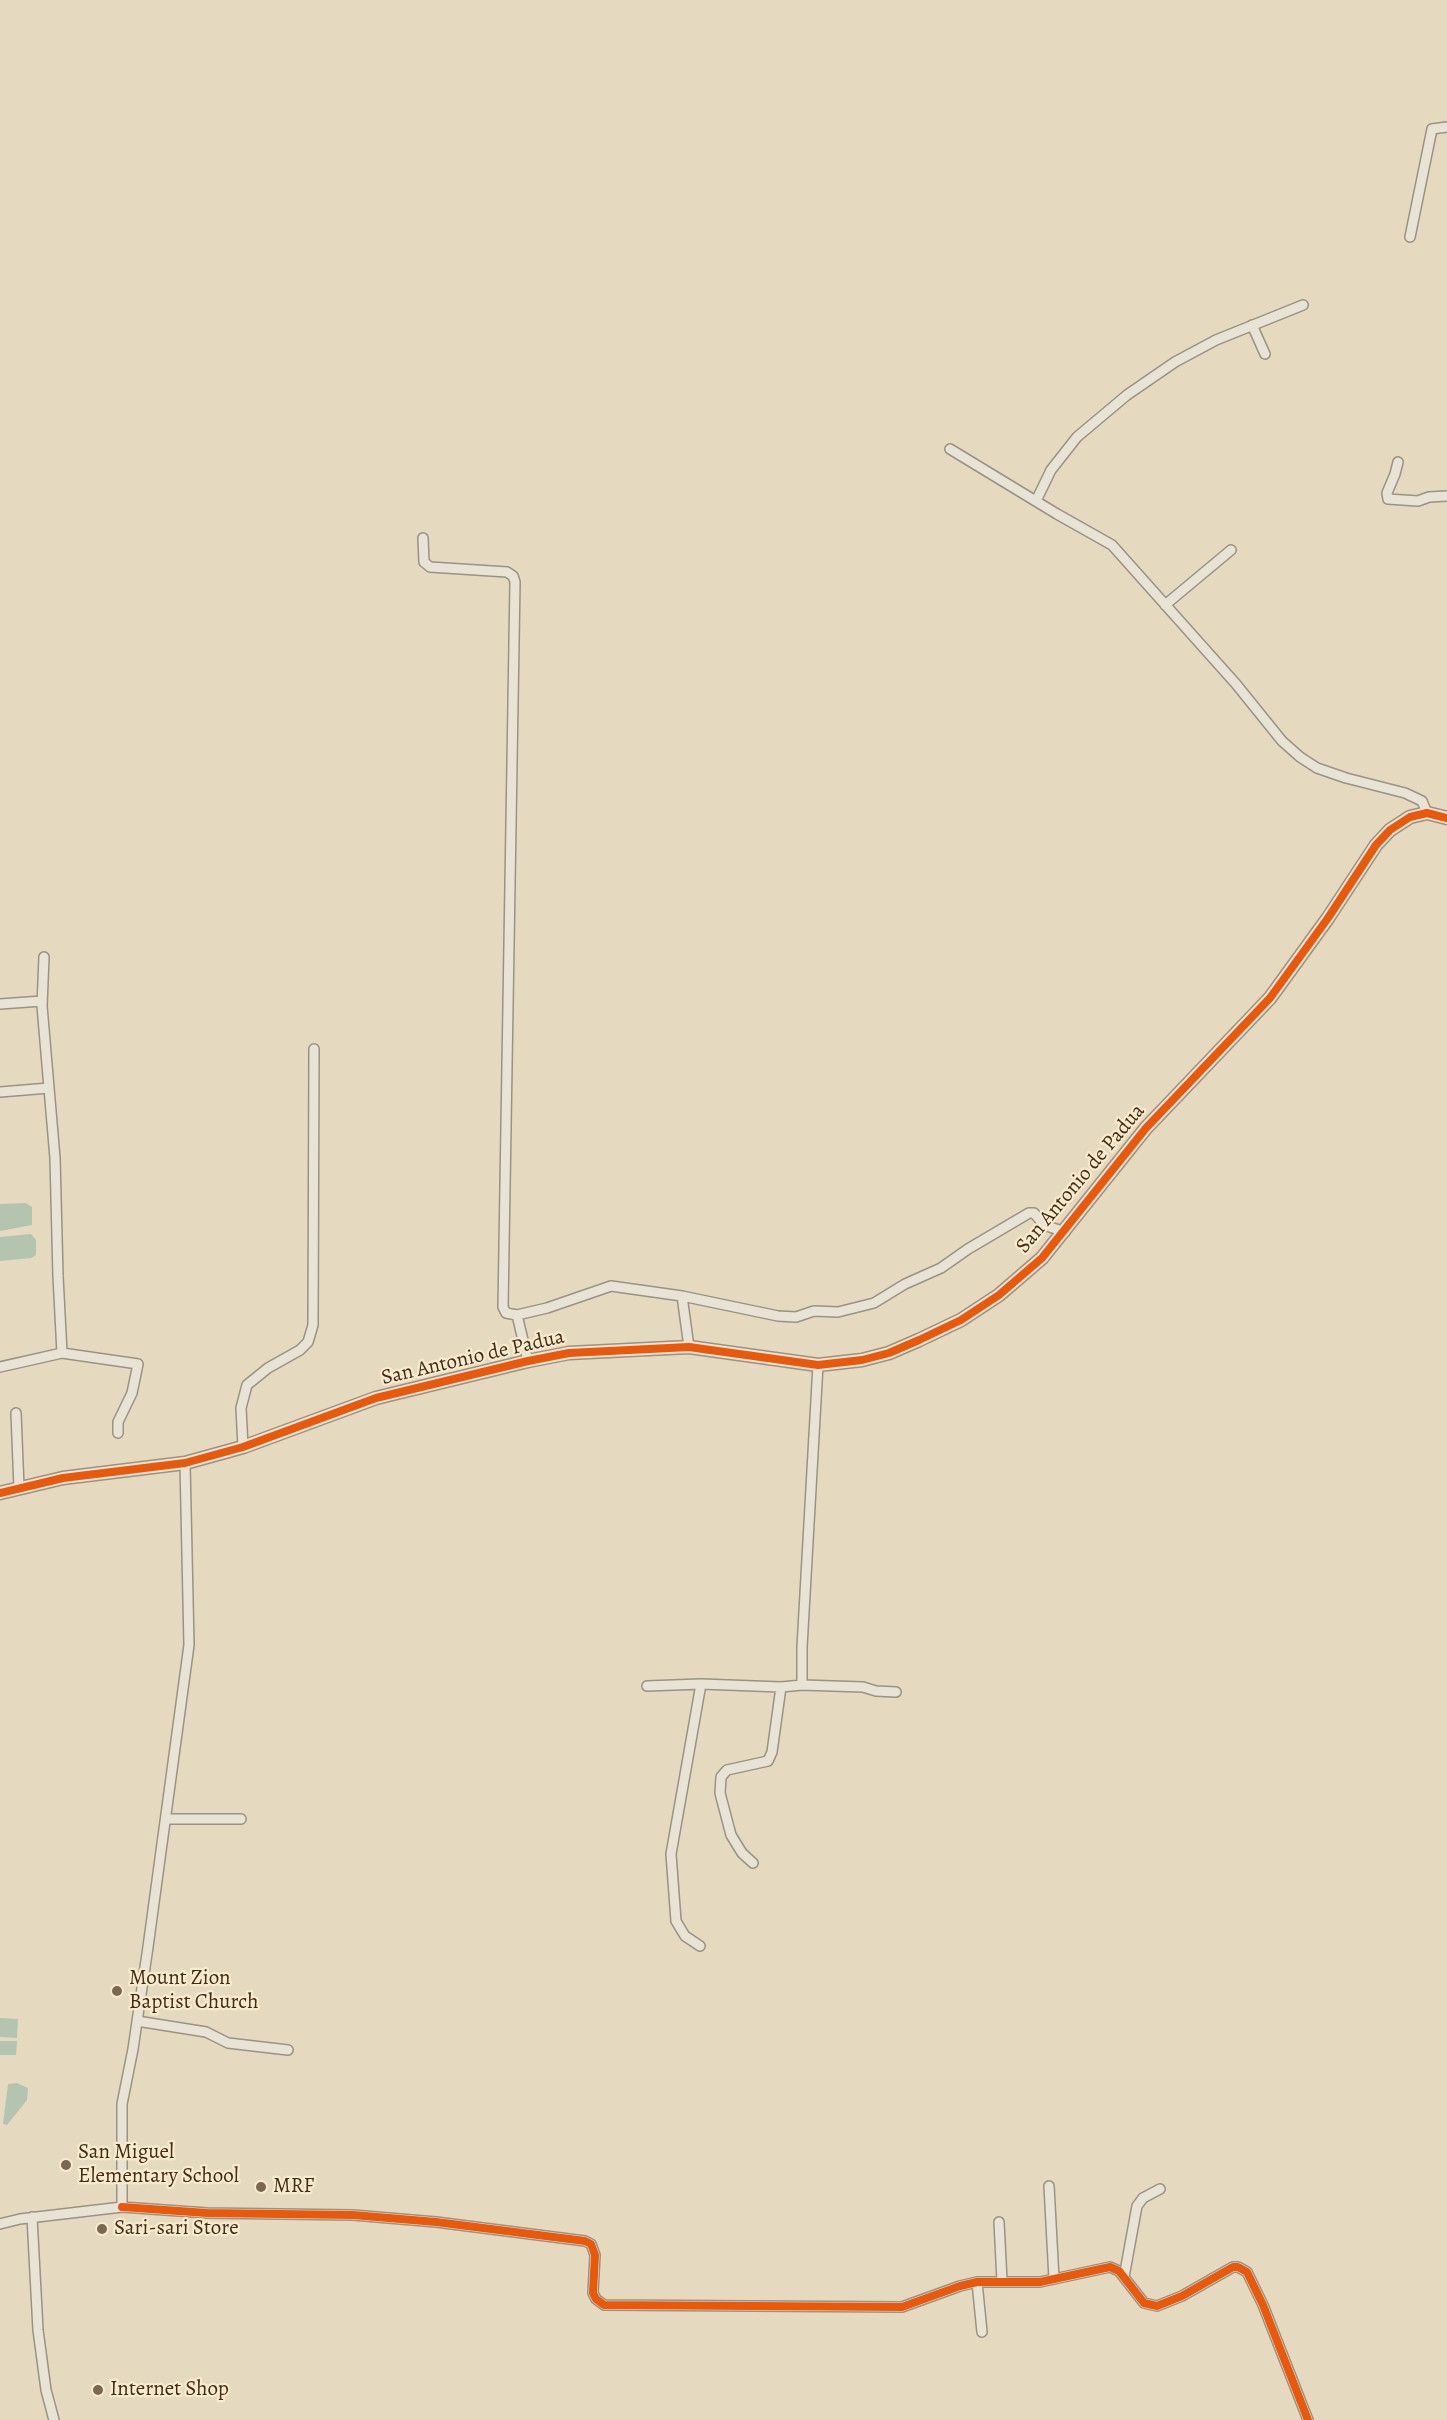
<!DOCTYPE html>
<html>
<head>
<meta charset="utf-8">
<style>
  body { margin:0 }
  canvas { display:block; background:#e5d9c0 }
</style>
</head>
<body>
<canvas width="1447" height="2420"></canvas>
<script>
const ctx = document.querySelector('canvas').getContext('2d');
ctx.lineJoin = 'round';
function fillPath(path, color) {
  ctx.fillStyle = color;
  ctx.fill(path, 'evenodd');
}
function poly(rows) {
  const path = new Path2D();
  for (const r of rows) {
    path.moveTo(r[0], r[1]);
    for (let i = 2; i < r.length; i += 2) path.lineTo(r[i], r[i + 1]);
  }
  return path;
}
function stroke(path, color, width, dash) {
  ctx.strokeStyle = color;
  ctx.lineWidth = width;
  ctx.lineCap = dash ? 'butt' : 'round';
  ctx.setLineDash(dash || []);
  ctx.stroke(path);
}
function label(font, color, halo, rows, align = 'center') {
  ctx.font = font + ' Alegreya,serif';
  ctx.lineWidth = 4.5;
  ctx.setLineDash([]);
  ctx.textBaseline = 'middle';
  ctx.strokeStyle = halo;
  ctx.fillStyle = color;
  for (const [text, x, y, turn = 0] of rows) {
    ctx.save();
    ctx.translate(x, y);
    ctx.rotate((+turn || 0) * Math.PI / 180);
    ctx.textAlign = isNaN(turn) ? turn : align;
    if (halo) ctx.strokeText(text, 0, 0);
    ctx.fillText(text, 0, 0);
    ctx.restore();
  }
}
const water = poly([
  [26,1203,32,1207,32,1225,0,1231,0,1204],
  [31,1234,36,1240,36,1255,31,1258,0,1261,0,1237],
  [0,2018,18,2019,17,2038,0,2037],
  [0,2041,17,2041,16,2055,0,2055],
  [17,2083,28,2088,27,2100,7,2125,3,2124,8,2084]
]);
const minor = poly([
  [1410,237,1432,129,1447,127],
  [1252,325,1265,354],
  [950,449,1057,514,1112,545,1236,684,1282,741,1300,757,1317,768,1346,778,1405,793,1422,801,1427,813],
  [1398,462,1395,474,1387,493,1388,499,1418,501,1429,497,1447,496],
  [1036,501,1051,470,1077,437,1127,395,1175,362,1216,340,1303,305],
  [423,538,424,562,430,567,507,572,513,576,515,582,503,1307,506,1313,517,1315],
  [1165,605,1231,550],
  [0,1004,42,1001],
  [0,1092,49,1088],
  [682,1296,778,1316,796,1317,814,1311,838,1312,874,1303,905,1284,941,1268,968,1249,1029,1213,1034,1213,1044,1225,1065,1232],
  [62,1353,138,1364,132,1393,118,1422,118,1433],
  [528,1361,517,1315,547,1308,611,1286,682,1296,689,1347],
  [0,1367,62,1353,58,1276,55,1158,42,1006,44,957],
  [16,1413,19,1488],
  [243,1447,241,1408,247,1385,268,1368,300,1350,308,1342,313,1325,314,1049],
  [802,1685,863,1687,876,1691,896,1692],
  [647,1686,701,1684],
  [166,1819,241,1819],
  [753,1863,742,1853,731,1835,720,1793,721,1777,727,1770,768,1761,772,1752,781,1687,802,1685,802,1647,818,1365],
  [700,1946,685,1936,676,1921,671,1854,701,1684,781,1687],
  [137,2021,206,2032,228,2043,288,2050],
  [1049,2186,1054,2279],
  [122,2207,207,2213,353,2215,436,2222,585,2241,591,2244,595,2255,593,2293,596,2299,604,2305,902,2307,960,2286,977,2282,1040,2282,1110,2267,1119,2271,1144,2303,1157,2306,1182,2296,1233,2267,1238,2267,1247,2272,1263,2305,1308,2420],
  [32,2217,38,2330,46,2390,54,2420],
  [999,2222,1002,2281],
  [0,2224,20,2219,122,2207,122,2104,133,2049,148,1947,189,1645,185,1463],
  [1124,2277,1137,2206,1143,2198,1160,2189],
  [977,2282,982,2332]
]);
const tertiary = poly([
  [0,1493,63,1478,185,1463,243,1447,376,1398,528,1361,569,1353,689,1347,818,1365,862,1360,889,1353,919,1340,961,1320,999,1295,1042,1258,1146,1128,1270,998,1328,918,1376,845,1390,830,1410,817,1427,813,1447,818]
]);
const cycleway = poly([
  [0,1493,63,1478,185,1463,243,1447,376,1398,528,1361,569,1353,689,1347,818,1365,862,1360,889,1353,919,1340,961,1320,999,1295,1042,1258,1146,1128,1270,998,1328,918,1376,845,1390,830,1410,817,1427,813,1447,818],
  [122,2207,207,2213,353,2215,436,2222,585,2241,591,2244,595,2255,593,2293,596,2299,604,2305,902,2307,960,2286,977,2282,1040,2282,1110,2267,1119,2271,1144,2303,1157,2306,1182,2296,1233,2267,1238,2267,1247,2272,1263,2305,1308,2420]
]);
const markers = [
  [117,1991,6,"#7b6853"],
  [66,2165,6,"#7b6853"],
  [261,2187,6,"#7b6853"],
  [102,2229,6,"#7b6853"],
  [98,2390,6,"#7b6853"]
];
const streetNames = [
  ["San Antonio de Padua",1081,1179,-50],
  ["San Antonio de Padua",473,1358,-13]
];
const poiNames = [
  ["Mount Zion",129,1979],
  ["Baptist Church",129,2003],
  ["San Miguel",78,2153],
  ["Elementary School",78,2177],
  ["MRF",273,2187],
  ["Sari-sari Store",114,2229],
  ["Internet Shop",110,2390]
];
fillPath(water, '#b3c5ae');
stroke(minor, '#9b9281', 12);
stroke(tertiary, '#9b9281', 15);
stroke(minor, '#e9e3d6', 9);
stroke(tertiary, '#e9e3d6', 12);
stroke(cycleway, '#e8590c', 8);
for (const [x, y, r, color] of markers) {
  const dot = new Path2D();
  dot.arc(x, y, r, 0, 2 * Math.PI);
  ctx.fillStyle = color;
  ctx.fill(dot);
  stroke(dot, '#f8eacc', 2);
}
label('21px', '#422b18', '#f8eacc', streetNames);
label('21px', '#422b18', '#f8eacc', poiNames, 'left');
</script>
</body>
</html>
